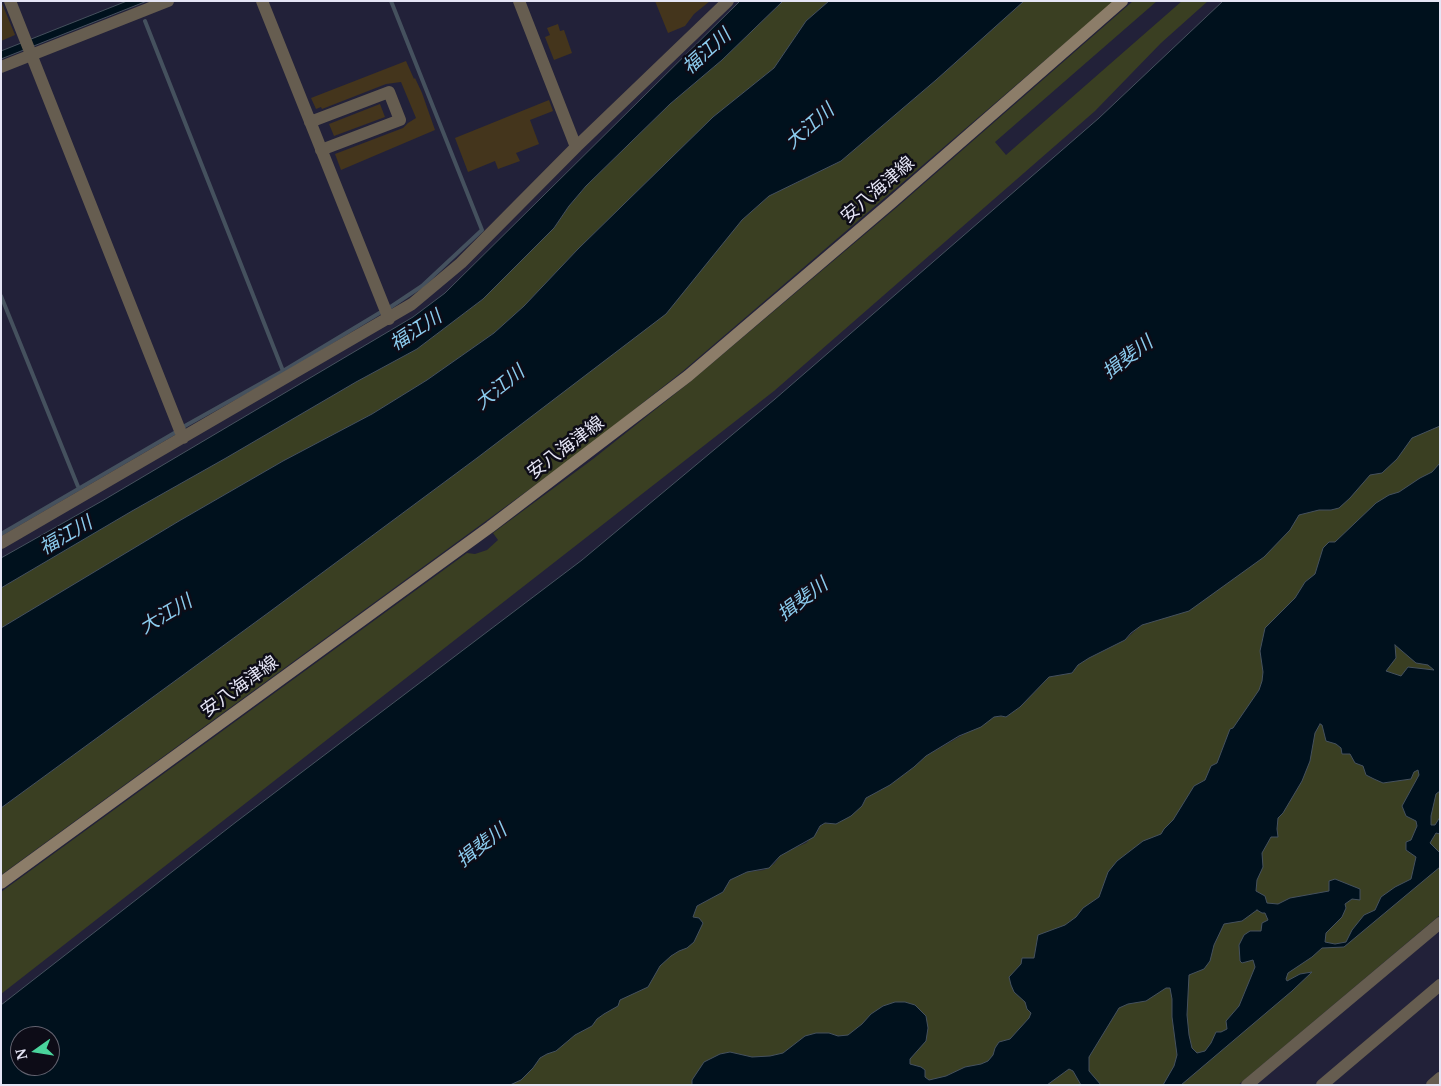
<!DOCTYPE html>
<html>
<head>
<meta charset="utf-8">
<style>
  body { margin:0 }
  #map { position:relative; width:1441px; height:1086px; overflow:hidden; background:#222139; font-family:"Noto Serif",serif }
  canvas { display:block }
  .frame { position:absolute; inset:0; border:2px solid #e5e5f5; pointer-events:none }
  .north { position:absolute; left:10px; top:1026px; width:50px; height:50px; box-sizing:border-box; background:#0d0c17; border:1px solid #636370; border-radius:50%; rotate:257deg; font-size:14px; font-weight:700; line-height:20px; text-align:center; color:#e5e5f5 }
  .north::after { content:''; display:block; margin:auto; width:18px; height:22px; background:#4ad49c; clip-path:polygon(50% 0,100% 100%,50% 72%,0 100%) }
</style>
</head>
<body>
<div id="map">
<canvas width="1441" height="1086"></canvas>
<div class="frame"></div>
<div class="north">N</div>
</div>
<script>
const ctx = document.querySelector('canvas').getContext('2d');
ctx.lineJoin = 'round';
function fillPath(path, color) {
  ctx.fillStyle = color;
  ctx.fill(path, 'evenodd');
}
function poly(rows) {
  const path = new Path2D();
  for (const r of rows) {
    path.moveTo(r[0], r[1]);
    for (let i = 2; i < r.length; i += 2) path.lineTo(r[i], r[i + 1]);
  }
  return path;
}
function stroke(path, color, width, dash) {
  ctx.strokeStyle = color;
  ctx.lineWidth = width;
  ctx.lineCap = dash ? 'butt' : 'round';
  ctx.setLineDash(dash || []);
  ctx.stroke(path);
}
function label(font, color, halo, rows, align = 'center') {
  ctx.font = font + ' "Noto Serif","Noto Sans JP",serif';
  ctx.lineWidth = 5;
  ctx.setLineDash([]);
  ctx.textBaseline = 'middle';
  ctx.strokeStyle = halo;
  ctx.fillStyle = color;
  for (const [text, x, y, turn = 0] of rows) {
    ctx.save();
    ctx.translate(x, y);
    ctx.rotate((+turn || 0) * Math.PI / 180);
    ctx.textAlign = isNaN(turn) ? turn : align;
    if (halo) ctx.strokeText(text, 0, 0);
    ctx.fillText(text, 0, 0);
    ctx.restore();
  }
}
const green = poly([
  [783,1,829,1,806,21,774,68,713,117,578,249,524,306,494,333,427,380,372,414,283,461,179,521,1,628,1,588,132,511,226,458,356,382,417,349,483,299,554,228,569,206,586,186,670,104,722,60],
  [1024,1,1114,1,683,371,579,453,1,875,1,808,268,613,477,458,769,196,841,161,936,80],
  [1133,1,1157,1,995,142,1006,155,1182,1,1208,1,1161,43,1095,111,774,391,1,994,1,892,467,553,475,554,487,550,498,540,493,533,593,459,690,382,896,208],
  [1440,420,1440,489,1270,685,1157,867,973,1085,490,1085,693,917,697,906,723,892,730,880,747,872,764,870,774,864,780,856,788,851,806,843,818,831,820,826,825,823,830,824,862,806,866,798,890,785,914,767,926,756,994,717,1001,716,1006,717,1020,707,1049,677,1072,673,1078,665,1089,658,1125,640,1138,628,1274,534,1402,438],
  [1396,636,1440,660,1440,915,1238,1085,1093,1085,1077,1049,1311,727],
  [1064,1060,1085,1085,1039,1085]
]);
const water = poly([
  [127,1,147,1,1,59,1,51,127,1],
  [740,1,783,1,722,60,670,104,586,186,569,206,554,228,483,299,417,349,356,382,226,458,132,511,1,588,1,558,102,501,413,317,445,293,740,1],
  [829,1,1024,1,936,80,841,161,769,196,742,220,666,314,477,458,268,613,1,808,1,628,179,521,283,461,372,414,427,380,494,333,524,306,578,249,713,117,774,68,806,21,829,1],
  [1223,1,1440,1,1440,426,1412,438,1397,459,1382,473,1370,475,1350,498,1339,508,1331,510,1319,510,1299,515,1290,530,1264,557,1189,611,1142,625,1131,633,1125,640,1089,658,1078,665,1072,673,1049,677,1020,707,1006,717,1001,716,994,717,981,727,959,736,926,756,914,767,890,785,866,798,862,806,851,816,836,824,825,823,820,826,814,837,780,856,769,868,747,872,730,880,723,892,697,906,693,917,699,918,703,923,694,942,687,948,679,951,671,956,660,966,648,987,620,1000,618,1006,604,1014,597,1019,592,1026,575,1035,556,1051,547,1054,540,1058,533,1068,521,1080,510,1085,1,1085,1,1005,236,822,582,560,775,399,1099,118,1223,1],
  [20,1036,50,1036,50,1066,20,1066,20,1036],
  [1440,463,1440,791,1436,794,1431,816,1431,825,1435,825,1440,817,1440,834,1436,833,1430,843,1440,853,1440,867,1344,947,1322,948,1312,957,1288,973,1286,979,1287,981,1300,974,1312,972,1292,991,1181,1085,1163,1085,1174,1066,1177,1055,1172,1017,1172,999,1170,988,1166,988,1146,1001,1128,1004,1119,1008,1089,1057,1089,1071,1101,1085,1081,1085,1073,1071,1069,1069,1047,1085,692,1085,692,1080,704,1062,720,1054,730,1052,752,1057,770,1056,783,1053,805,1036,816,1033,829,1033,838,1036,848,1035,862,1024,871,1014,883,1006,895,1002,905,1002,915,1005,926,1016,928,1028,926,1041,910,1059,910,1064,921,1067,925,1070,925,1077,929,1080,946,1076,965,1067,981,1064,988,1061,993,1055,995,1048,999,1042,1010,1039,1029,1018,1031,1013,1027,1009,1025,1002,1014,992,1011,985,1009,977,1021,964,1022,958,1034,958,1038,935,1065,925,1076,917,1083,908,1099,897,1108,872,1117,861,1143,841,1161,834,1164,829,1173,820,1194,786,1205,780,1211,766,1217,763,1230,729,1233,728,1259,690,1262,681,1263,672,1260,651,1265,628,1295,598,1305,582,1315,574,1323,548,1329,542,1335,542,1376,503,1389,495,1399,492,1420,478,1432,472,1440,463],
  [1395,645,1416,663,1428,665,1434,670,1408,667,1401,676,1386,671,1396,658,1395,645],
  [1320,724,1322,725,1326,741,1336,744,1341,748,1342,754,1350,754,1355,763,1363,766,1366,775,1374,779,1383,783,1411,779,1414,772,1418,770,1419,775,1402,806,1406,816,1416,821,1417,826,1411,840,1406,842,1406,850,1416,857,1411,879,1395,887,1381,897,1375,910,1364,915,1352,930,1346,942,1335,944,1325,942,1326,933,1342,917,1346,908,1345,904,1352,899,1360,900,1360,889,1335,879,1329,881,1329,891,1290,898,1278,904,1267,903,1265,896,1256,891,1257,880,1263,867,1262,853,1271,837,1278,837,1277,829,1278,818,1283,813,1302,781,1310,761,1315,733,1320,724],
  [1257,910,1262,913,1265,913,1268,920,1262,923,1261,931,1250,931,1244,935,1239,945,1240,961,1242,963,1253,960,1255,967,1239,1006,1226,1021,1227,1029,1221,1032,1216,1032,1211,1043,1205,1051,1197,1053,1192,1048,1189,1035,1187,1015,1189,975,1204,969,1210,961,1214,945,1224,924,1242,921,1257,910]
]);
const stream = poly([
  [145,21,283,371],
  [1,296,79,489],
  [389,308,422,286,482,230,391,1],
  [183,427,283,371,381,312],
  [1,534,176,432]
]);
const building = poly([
  [1,1,15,35,1,41],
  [655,1,710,1,694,14,685,26,668,33],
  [558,24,560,31,564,30,572,53,554,60,545,37,550,35,547,28],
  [406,61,414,79,415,78,422,93,435,130,341,170,335,154,403,128,408,123,416,118,401,82,386,84,322,109,321,107,316,109,311,98],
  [549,100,553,111,530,120,539,144,516,153,520,161,498,169,495,161,468,172,455,138],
  [380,104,385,117,334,136,329,124]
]);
const street = poly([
  [10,1,183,438],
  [262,1,389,319],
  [519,1,576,147],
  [1,67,168,1],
  [310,122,389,92,400,120,321,150],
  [1,543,412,304,461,263,576,147,728,1],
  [1247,1085,1440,923],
  [1322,1085,1440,985],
  [1432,1085,1440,1078]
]);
const secondary = poly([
  [1,883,490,527,688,376,892,202,1122,1]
]);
const streetNames = [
  ["安八海津線",878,190,-41],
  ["安八海津線",566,448,-37],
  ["安八海津線",240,687,-36]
];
const waterNames = [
  ["福江川",707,52,-42],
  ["大江川",810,127,-41],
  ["福江川",416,331,-33],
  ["揖斐川",1128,358,-37],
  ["大江川",500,388,-39],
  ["福江川",66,536,-30],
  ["揖斐川",803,600,-37],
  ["大江川",166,615,-31],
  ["揖斐川",482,846,-38]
];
fillPath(green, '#3a3f22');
fillPath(water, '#00111d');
stroke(water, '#45515e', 1);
stroke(stream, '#45515e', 4);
fillPath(building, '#44351c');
stroke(street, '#665d50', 12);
stroke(secondary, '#8c7d69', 12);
label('18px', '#e5e5f5', '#0d0c17', streetNames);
label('italic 19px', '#8bcbed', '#0d0c17', waterNames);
</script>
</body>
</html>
